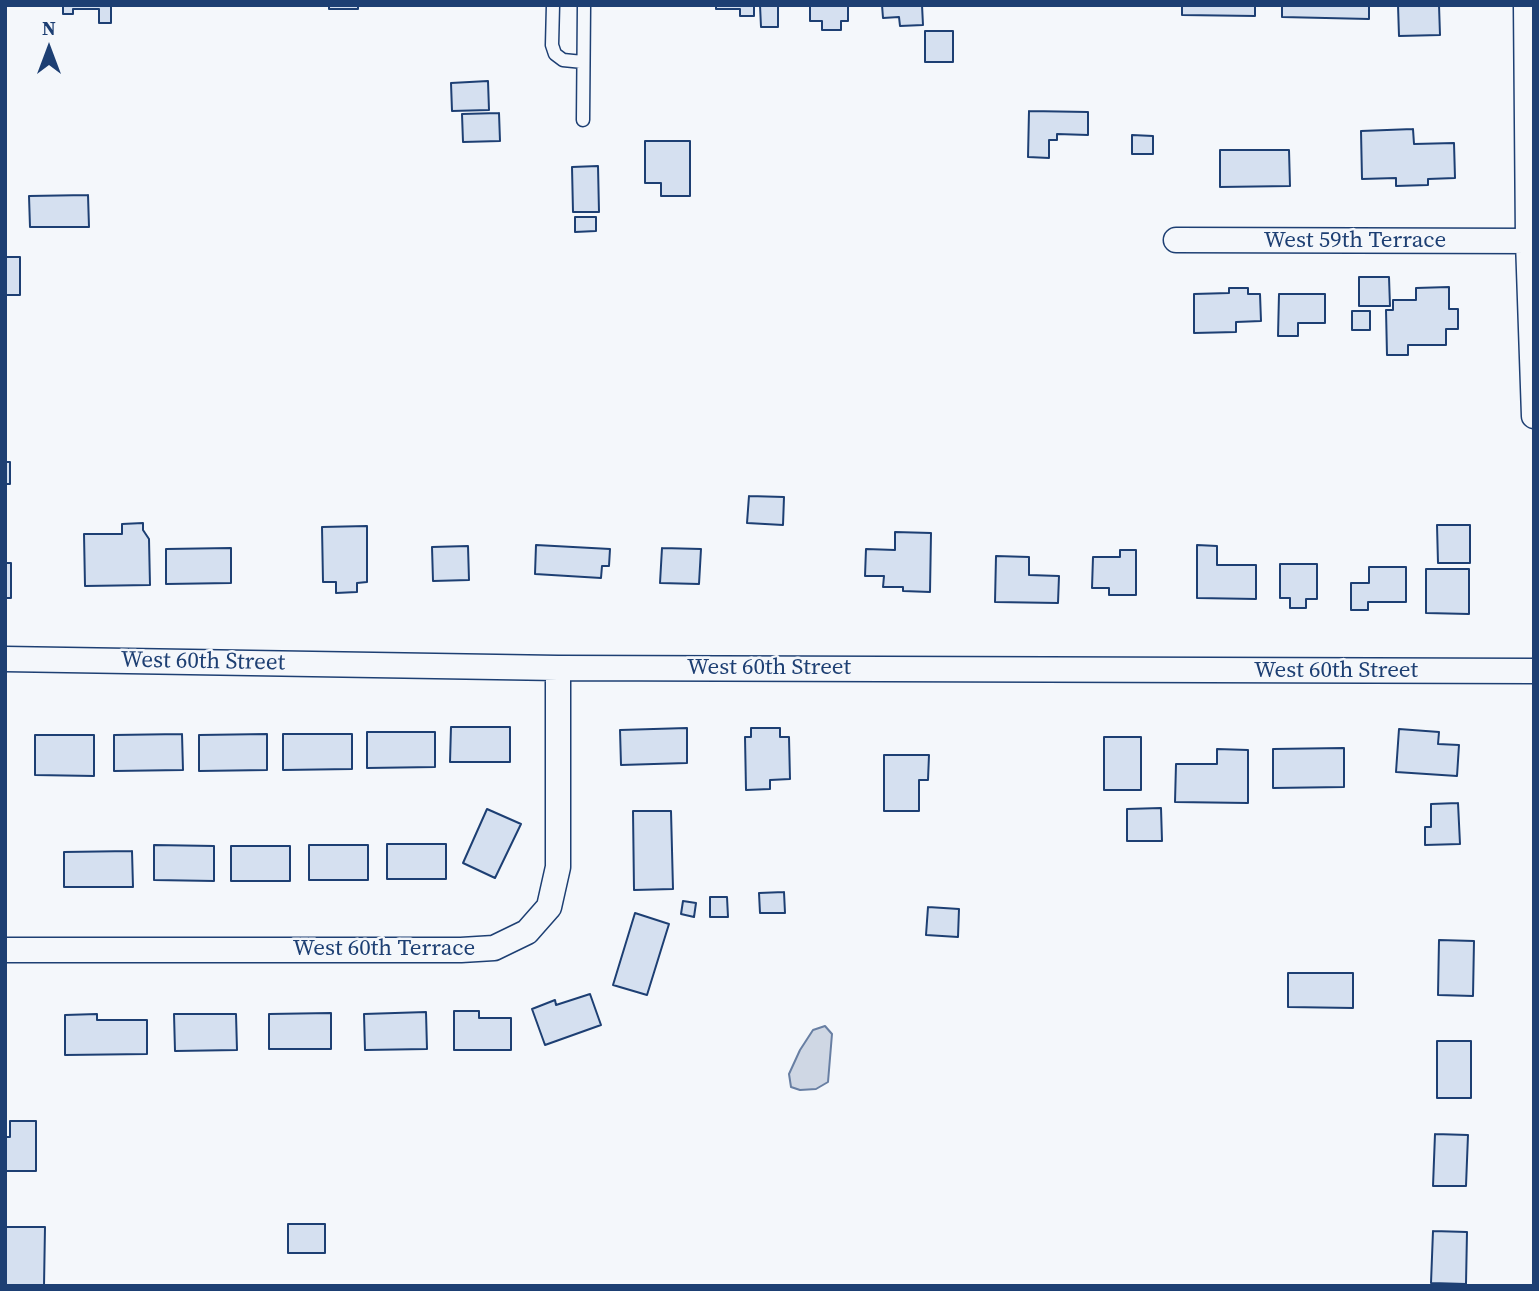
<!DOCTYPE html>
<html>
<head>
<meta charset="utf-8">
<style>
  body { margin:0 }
  #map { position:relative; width:1539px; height:1291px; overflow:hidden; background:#f4f7fb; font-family:"Source Serif 4",serif }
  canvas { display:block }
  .frame { position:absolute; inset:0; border:7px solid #1d3f73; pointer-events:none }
  .north { position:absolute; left:14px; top:14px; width:70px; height:70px; -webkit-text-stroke:5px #f4f7fb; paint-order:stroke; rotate:0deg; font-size:19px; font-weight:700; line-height:28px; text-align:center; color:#1d3f73 }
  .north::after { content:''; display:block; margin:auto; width:24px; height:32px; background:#1d3f73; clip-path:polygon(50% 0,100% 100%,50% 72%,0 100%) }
</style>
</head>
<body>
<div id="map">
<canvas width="1539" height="1291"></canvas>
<div class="frame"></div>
<div class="north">N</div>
</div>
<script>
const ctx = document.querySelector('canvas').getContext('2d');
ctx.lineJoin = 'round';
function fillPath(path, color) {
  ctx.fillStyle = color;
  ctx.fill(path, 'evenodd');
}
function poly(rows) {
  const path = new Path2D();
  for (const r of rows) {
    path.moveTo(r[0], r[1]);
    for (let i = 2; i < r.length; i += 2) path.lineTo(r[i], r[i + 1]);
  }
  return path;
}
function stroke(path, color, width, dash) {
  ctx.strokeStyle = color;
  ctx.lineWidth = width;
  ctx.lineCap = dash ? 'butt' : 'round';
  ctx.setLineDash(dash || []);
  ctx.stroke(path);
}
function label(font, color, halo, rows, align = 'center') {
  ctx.font = font + ' "Source Serif 4",serif';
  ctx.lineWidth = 5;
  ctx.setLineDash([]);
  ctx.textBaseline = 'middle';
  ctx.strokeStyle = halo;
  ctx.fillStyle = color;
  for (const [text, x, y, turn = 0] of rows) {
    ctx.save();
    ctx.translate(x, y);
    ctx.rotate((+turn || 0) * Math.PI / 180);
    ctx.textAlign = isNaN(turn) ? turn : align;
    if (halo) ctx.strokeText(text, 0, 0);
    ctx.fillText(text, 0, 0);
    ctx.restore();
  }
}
const water = poly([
  [825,1026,832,1034,828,1082,816,1089,800,1090,791,1087,789,1074,800,1050,813,1030,825,1026]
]);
const building = poly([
  [63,5,111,5,111,23,99,23,99,9,73,9,73,14,63,14,63,5],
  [329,5,358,5,358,9,329,9,329,5],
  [716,5,754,5,754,16,740,16,740,9,716,9,716,5],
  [760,5,778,5,778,27,761,27,760,5],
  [810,5,848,5,848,21,841,21,841,30,822,30,822,21,810,21,810,5],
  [882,5,922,5,923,25,900,26,899,17,883,18,882,5],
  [1182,5,1255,5,1255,16,1182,15,1182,5],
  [1282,5,1369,5,1369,19,1282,17,1282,5],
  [1398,5,1439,5,1440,35,1399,36,1398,5],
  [925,31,953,31,953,62,925,62,925,31],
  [488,81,489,110,452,111,451,83,488,81],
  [1029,111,1088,112,1088,135,1057,134,1057,140,1049,140,1049,158,1028,157,1029,111],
  [499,113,500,141,463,142,462,114,499,113],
  [1413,129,1414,144,1454,143,1455,178,1428,179,1428,185,1396,186,1396,178,1362,179,1361,131,1413,129],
  [1132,135,1153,136,1153,154,1132,154,1132,135],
  [645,141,690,141,690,196,661,196,661,183,645,183,645,141],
  [1220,150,1289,150,1290,186,1220,187,1220,150],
  [598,166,599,212,573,212,572,167,598,166],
  [88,195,89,227,30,227,29,196,88,195],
  [575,217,596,217,596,231,575,232,575,217],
  [5,257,20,257,20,295,5,295,5,257],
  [1359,277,1389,277,1390,306,1359,306,1359,277],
  [1449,287,1449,309,1458,309,1458,329,1446,329,1446,345,1408,345,1408,355,1387,355,1386,310,1393,310,1393,300,1416,300,1416,288,1449,287],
  [1229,288,1248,288,1248,294,1260,294,1261,321,1236,322,1236,332,1194,333,1194,294,1229,293,1229,288],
  [1279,294,1325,294,1325,323,1298,323,1298,336,1278,336,1279,294],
  [1352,311,1370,311,1370,330,1352,330,1352,311],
  [5,462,10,462,10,484,5,484,5,462],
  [749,496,784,497,783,525,747,523,749,496],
  [143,523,143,530,149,539,150,585,85,586,84,534,122,534,122,524,143,523],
  [1437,525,1470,525,1470,563,1438,563,1437,525],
  [367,526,367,582,357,583,357,592,336,593,336,582,323,582,322,527,367,526],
  [895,532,931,533,930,592,903,591,903,587,883,587,884,576,865,576,866,549,895,550,895,532],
  [536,545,610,549,609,566,602,566,601,578,535,574,536,545],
  [1197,545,1217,546,1217,565,1256,565,1256,599,1197,598,1197,545],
  [468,546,469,580,433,581,432,547,468,546],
  [231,548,231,583,166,584,166,549,231,548],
  [662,548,701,549,699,584,660,583,662,548],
  [1120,550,1136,550,1136,595,1109,595,1109,588,1092,588,1093,557,1120,557,1120,550],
  [996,556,1029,557,1029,575,1059,576,1058,603,995,602,996,556],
  [5,563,11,563,11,598,5,598,5,563],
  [1280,564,1317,564,1317,599,1306,599,1306,608,1290,608,1290,598,1280,598,1280,564],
  [1369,567,1406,567,1406,602,1368,602,1368,610,1351,610,1351,583,1369,583,1369,567],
  [1426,569,1469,569,1469,614,1426,613,1426,569],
  [451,727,510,727,510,762,450,762,451,727],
  [687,728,687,763,621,765,620,730,687,728],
  [751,728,780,728,780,737,789,737,790,779,770,780,770,789,746,790,745,737,751,737,751,728],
  [1399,729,1439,732,1438,744,1459,745,1457,776,1396,772,1399,729],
  [367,732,435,732,435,767,367,768,367,732],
  [182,734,183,770,114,771,114,735,182,734],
  [267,734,267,770,199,771,199,735,267,734],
  [283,734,352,734,352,769,283,770,283,734],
  [35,735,94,735,94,776,35,775,35,735],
  [1104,737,1141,737,1141,790,1104,790,1104,737],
  [1344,748,1344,787,1273,788,1273,749,1344,748],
  [1217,749,1248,750,1248,803,1175,802,1176,764,1217,764,1217,749],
  [884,755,929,755,928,780,919,780,919,811,884,811,884,755],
  [1458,803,1460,844,1425,845,1425,827,1431,827,1431,804,1458,803],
  [1161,808,1162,841,1127,841,1127,809,1161,808],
  [487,809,521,824,495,878,463,863,487,809],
  [633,811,671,811,673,889,634,890,633,811],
  [387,844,446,844,446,879,387,879,387,844],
  [154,845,214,846,214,881,154,880,154,845],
  [309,845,368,845,368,880,309,880,309,845],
  [231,846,290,846,290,881,231,881,231,846],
  [132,851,133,887,64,887,64,852,132,851],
  [784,892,785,913,760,913,759,893,784,892],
  [710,897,727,897,728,917,710,917,710,897],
  [683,901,696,903,694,917,681,914,683,901],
  [928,907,959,909,958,937,926,935,928,907],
  [635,913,669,924,647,995,613,985,635,913],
  [1439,940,1474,941,1473,996,1438,995,1439,940],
  [1288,973,1353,973,1353,1008,1288,1007,1288,973],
  [590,994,601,1025,545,1045,532,1009,555,1000,556,1005,590,994],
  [454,1011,479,1011,479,1018,511,1018,511,1050,454,1050,454,1011],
  [426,1012,427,1049,365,1050,364,1014,426,1012],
  [331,1013,331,1049,269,1049,269,1014,331,1013],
  [97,1014,97,1020,147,1020,147,1054,65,1055,65,1015,97,1014],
  [174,1014,236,1014,237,1050,175,1051,174,1014],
  [1437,1041,1471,1041,1471,1098,1437,1098,1437,1041],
  [10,1121,36,1121,36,1171,5,1171,5,1137,10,1137,10,1121],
  [1435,1134,1468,1135,1466,1186,1433,1186,1435,1134],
  [288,1224,325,1224,325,1253,288,1253,288,1224],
  [5,1227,45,1227,44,1286,5,1286,5,1227],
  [1433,1231,1467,1232,1466,1284,1431,1283,1433,1231]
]);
const service = poly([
  [553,5,552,45,555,54,563,60,583,62],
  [583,120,584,5]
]);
const minor = poly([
  [1526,5,1528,241,1534,416],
  [1176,240,1534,241],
  [5,659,558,668,1534,671],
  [5,950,461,950,494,948,527,932,549,907,558,867,558,668]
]);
const streetNames = [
  ["West 59th Terrace",1355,241],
  ["West 60th Street",203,662,1],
  ["West 60th Street",769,668],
  ["West 60th Street",1336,671],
  ["West 60th Terrace",384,949]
];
fillPath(water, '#cfd7e4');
stroke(water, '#687fa3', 2);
fillPath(building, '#d5e0f0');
stroke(building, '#1d3f73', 2);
stroke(service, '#1d3f73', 15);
stroke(minor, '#1d3f73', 27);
stroke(service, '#f4f7fb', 12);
stroke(minor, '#f4f7fb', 24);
label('23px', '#1d3f73', '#f4f7fb', streetNames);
</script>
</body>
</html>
